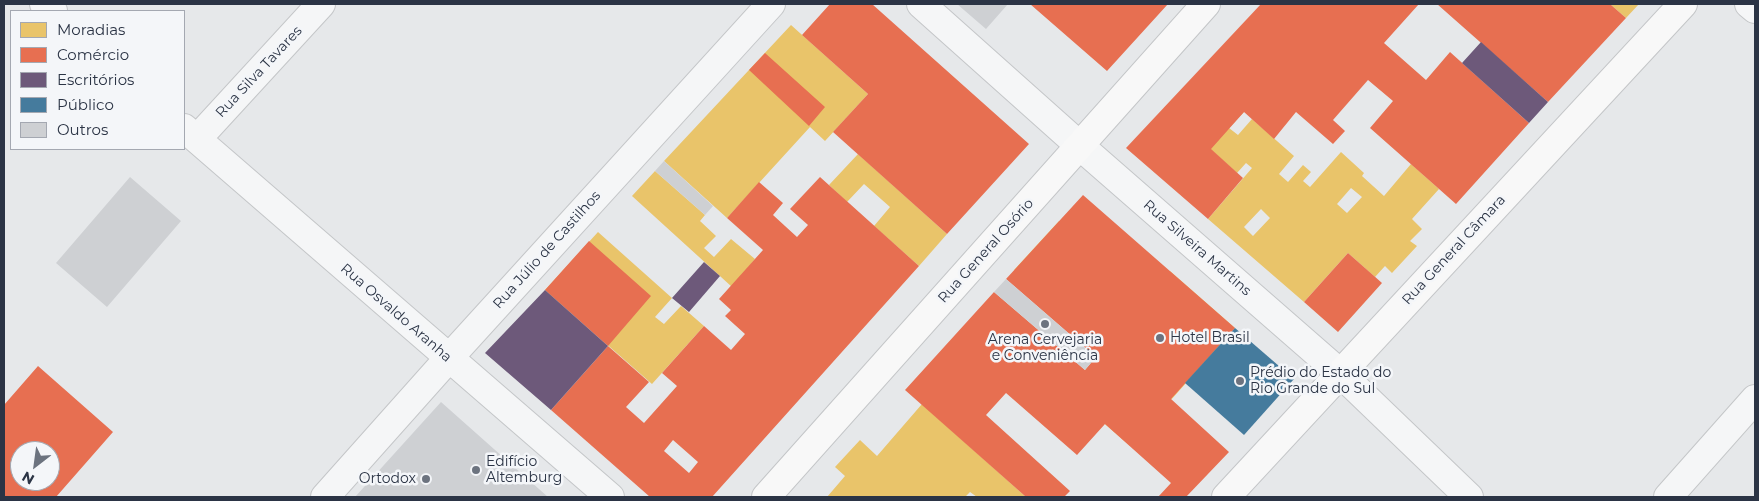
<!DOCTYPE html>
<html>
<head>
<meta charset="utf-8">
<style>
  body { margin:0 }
  #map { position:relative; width:1759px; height:501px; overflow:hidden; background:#e6e8ea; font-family:Montserrat,sans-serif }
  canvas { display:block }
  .frame { position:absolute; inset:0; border:5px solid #2b3445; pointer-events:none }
  .legend { position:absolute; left:10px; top:10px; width:175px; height:140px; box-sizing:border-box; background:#f4f6f9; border:1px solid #a4a8b1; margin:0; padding:6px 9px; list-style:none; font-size:15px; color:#2b3445 }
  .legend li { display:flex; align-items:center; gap:10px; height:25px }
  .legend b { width:25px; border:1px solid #a4a8b1 }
  .north { position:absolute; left:10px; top:441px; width:50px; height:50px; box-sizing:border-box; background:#f4f6f9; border:1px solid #a4a8b1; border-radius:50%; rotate:210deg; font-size:14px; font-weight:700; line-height:20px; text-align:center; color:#2b3445 }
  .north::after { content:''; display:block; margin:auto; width:18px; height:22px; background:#6c737f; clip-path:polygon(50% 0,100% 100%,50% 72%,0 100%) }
</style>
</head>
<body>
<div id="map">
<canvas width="1759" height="501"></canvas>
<div class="frame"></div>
<ul class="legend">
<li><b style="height:14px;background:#e9c46a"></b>Moradias</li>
<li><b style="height:14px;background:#e76f51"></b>Comércio</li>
<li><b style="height:14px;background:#6d597a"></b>Escritórios</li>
<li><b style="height:14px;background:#457b9d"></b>Público</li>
<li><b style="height:14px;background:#ced0d3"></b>Outros</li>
</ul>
<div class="north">N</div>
</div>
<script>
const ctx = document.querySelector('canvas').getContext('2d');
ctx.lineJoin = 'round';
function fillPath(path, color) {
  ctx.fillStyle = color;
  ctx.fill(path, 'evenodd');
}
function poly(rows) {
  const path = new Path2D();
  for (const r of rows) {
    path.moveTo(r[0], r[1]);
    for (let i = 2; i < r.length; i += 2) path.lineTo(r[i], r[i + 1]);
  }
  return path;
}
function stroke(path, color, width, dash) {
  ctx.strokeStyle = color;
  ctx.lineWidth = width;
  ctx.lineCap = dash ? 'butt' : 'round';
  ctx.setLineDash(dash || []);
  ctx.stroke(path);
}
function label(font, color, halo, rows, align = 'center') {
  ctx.font = font + ' Montserrat,sans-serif';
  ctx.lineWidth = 5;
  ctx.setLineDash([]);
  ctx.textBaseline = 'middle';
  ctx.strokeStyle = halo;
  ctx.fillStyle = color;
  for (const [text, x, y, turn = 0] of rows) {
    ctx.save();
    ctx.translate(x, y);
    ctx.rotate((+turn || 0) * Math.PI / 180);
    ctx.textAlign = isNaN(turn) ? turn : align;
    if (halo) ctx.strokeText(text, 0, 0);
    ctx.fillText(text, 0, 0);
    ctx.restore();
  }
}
const homes = poly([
  [1610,4,1639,4,1626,18],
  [791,25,868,94,825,141,810,127,727,218,664,161],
  [1198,73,1244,112,1229,128,1238,135,1252,119,1294,156,1279,174,1288,182,1303,165,1311,172,1303,181,1310,187,1341,152,1364,173,1362,176,1384,196,1411,164,1439,189,1412,219,1422,229,1410,241,1417,246,1392,273,1385,266,1375,277,1348,253,1304,302,1208,219,1252,168,1246,163,1237,173,1164,108],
  [1351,188,1362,197,1347,213,1337,204],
  [1261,209,1270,218,1253,236,1244,227],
  [858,154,947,234,919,266,874,226,890,207,864,184,847,202,829,185],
  [655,171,705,215,700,221,716,236,704,248,714,257,731,239,755,259,732,287,632,196],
  [1059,221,1147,298,1170,271,1235,328,1130,446,1067,391,1105,347,1014,270],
  [598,232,672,298,655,317,664,324,681,306,704,326,652,384,545,290],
  [922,404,1026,497,977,497,970,492,965,497,827,497,845,476,835,467,860,440,877,456]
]);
const shops = poly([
  [830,4,872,4,1029,144,947,234,833,132,868,94,802,35],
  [1030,4,1168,4,1107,71],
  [1261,4,1419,4,1384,43,1426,80,1450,52,1529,123,1456,204,1370,128,1393,101,1368,80,1333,120,1345,131,1333,144,1296,112,1274,139,1244,112,1211,149,1243,178,1208,219,1126,148],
  [1437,4,1610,4,1626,18,1548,102],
  [765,53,825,107,809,126,749,70],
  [820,177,919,266,712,497,650,497,551,410,608,346,649,382,626,407,644,423,677,386,662,373,704,326,731,350,745,334,725,316,731,310,719,299,763,250,727,218,759,182,783,203,773,215,797,237,808,225,790,209],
  [673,440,698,462,689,473,664,451],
  [1083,195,1235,328,1171,399,1229,452,1186,497,1158,497,1171,483,1105,424,1077,455,1006,393,986,415,1070,491,1064,497,1026,497,905,390,994,292,1085,370,1096,357,1006,279],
  [589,241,651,296,608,346,545,290],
  [1348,253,1382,283,1338,332,1304,302],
  [38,366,113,432,56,497,4,497,4,405],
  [20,451,50,451,50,481,20,481]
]);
const offices = poly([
  [1481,42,1548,102,1529,123,1462,63],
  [704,262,720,276,689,312,672,298],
  [545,290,608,346,551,410,485,353],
  [372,479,391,497,365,497,360,493]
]);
const public = poly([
  [1235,328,1294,379,1244,435,1185,383]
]);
const building = poly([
  [957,4,1008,4,986,29],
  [664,161,713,206,705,215,655,171],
  [130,177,181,221,107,307,56,263],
  [1006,279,1096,357,1085,370,994,292],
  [441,402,548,497,355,497]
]);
const tertiary = poly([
  [44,4,53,11],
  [921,4,1080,146,1340,373,1469,497],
  [1749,4,1755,9],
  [184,128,610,497],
  [197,139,321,4],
  [325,497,448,359,771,4],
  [1668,497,1755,399]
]);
const secondary = poly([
  [766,497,1206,4],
  [1226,497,1683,4]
]);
const markers = [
  [1045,324,5,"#6c737f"],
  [1160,338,5,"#6c737f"],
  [1240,381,5,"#6c737f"],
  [476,470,5,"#6c737f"],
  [426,479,5,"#6c737f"]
];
const streetNames = [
  ["Rua Silva Tavares",259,72,-47],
  ["Rua Silveira Martins",1197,248,41],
  ["Rua Júlio de Castilhos",547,250,-48],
  ["Rua General Câmara",1454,250,-47],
  ["Rua General Osório",986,251,-48],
  ["Rua Osvaldo Aranha",396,313,41]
];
const poiNames = [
  ["Hotel Brasil",1170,338],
  ["Arena Cervejaria",1045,340,"center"],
  ["e Conveniência",1045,356,"center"],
  ["Prédio do Estado do",1250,373],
  ["Rio Grande do Sul",1250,389],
  ["Edifício",486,462],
  ["Altemburg",486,478],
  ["Ortodox",416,479,"right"]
];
fillPath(homes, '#e9c46a');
fillPath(shops, '#e76f51');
fillPath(offices, '#6d597a');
fillPath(public, '#457b9d');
fillPath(building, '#ced0d3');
stroke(tertiary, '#c4c6c8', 30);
stroke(secondary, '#c4c6c8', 30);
stroke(tertiary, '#f5f6f7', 28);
stroke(secondary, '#f8f8f8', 28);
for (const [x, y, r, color] of markers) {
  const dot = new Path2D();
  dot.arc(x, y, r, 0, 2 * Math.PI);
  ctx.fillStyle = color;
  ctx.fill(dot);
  stroke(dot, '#f4f6f9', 2);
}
label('14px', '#2b3445', '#f4f6f9', streetNames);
label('14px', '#2b3445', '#f4f6f9', poiNames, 'left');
</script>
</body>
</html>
